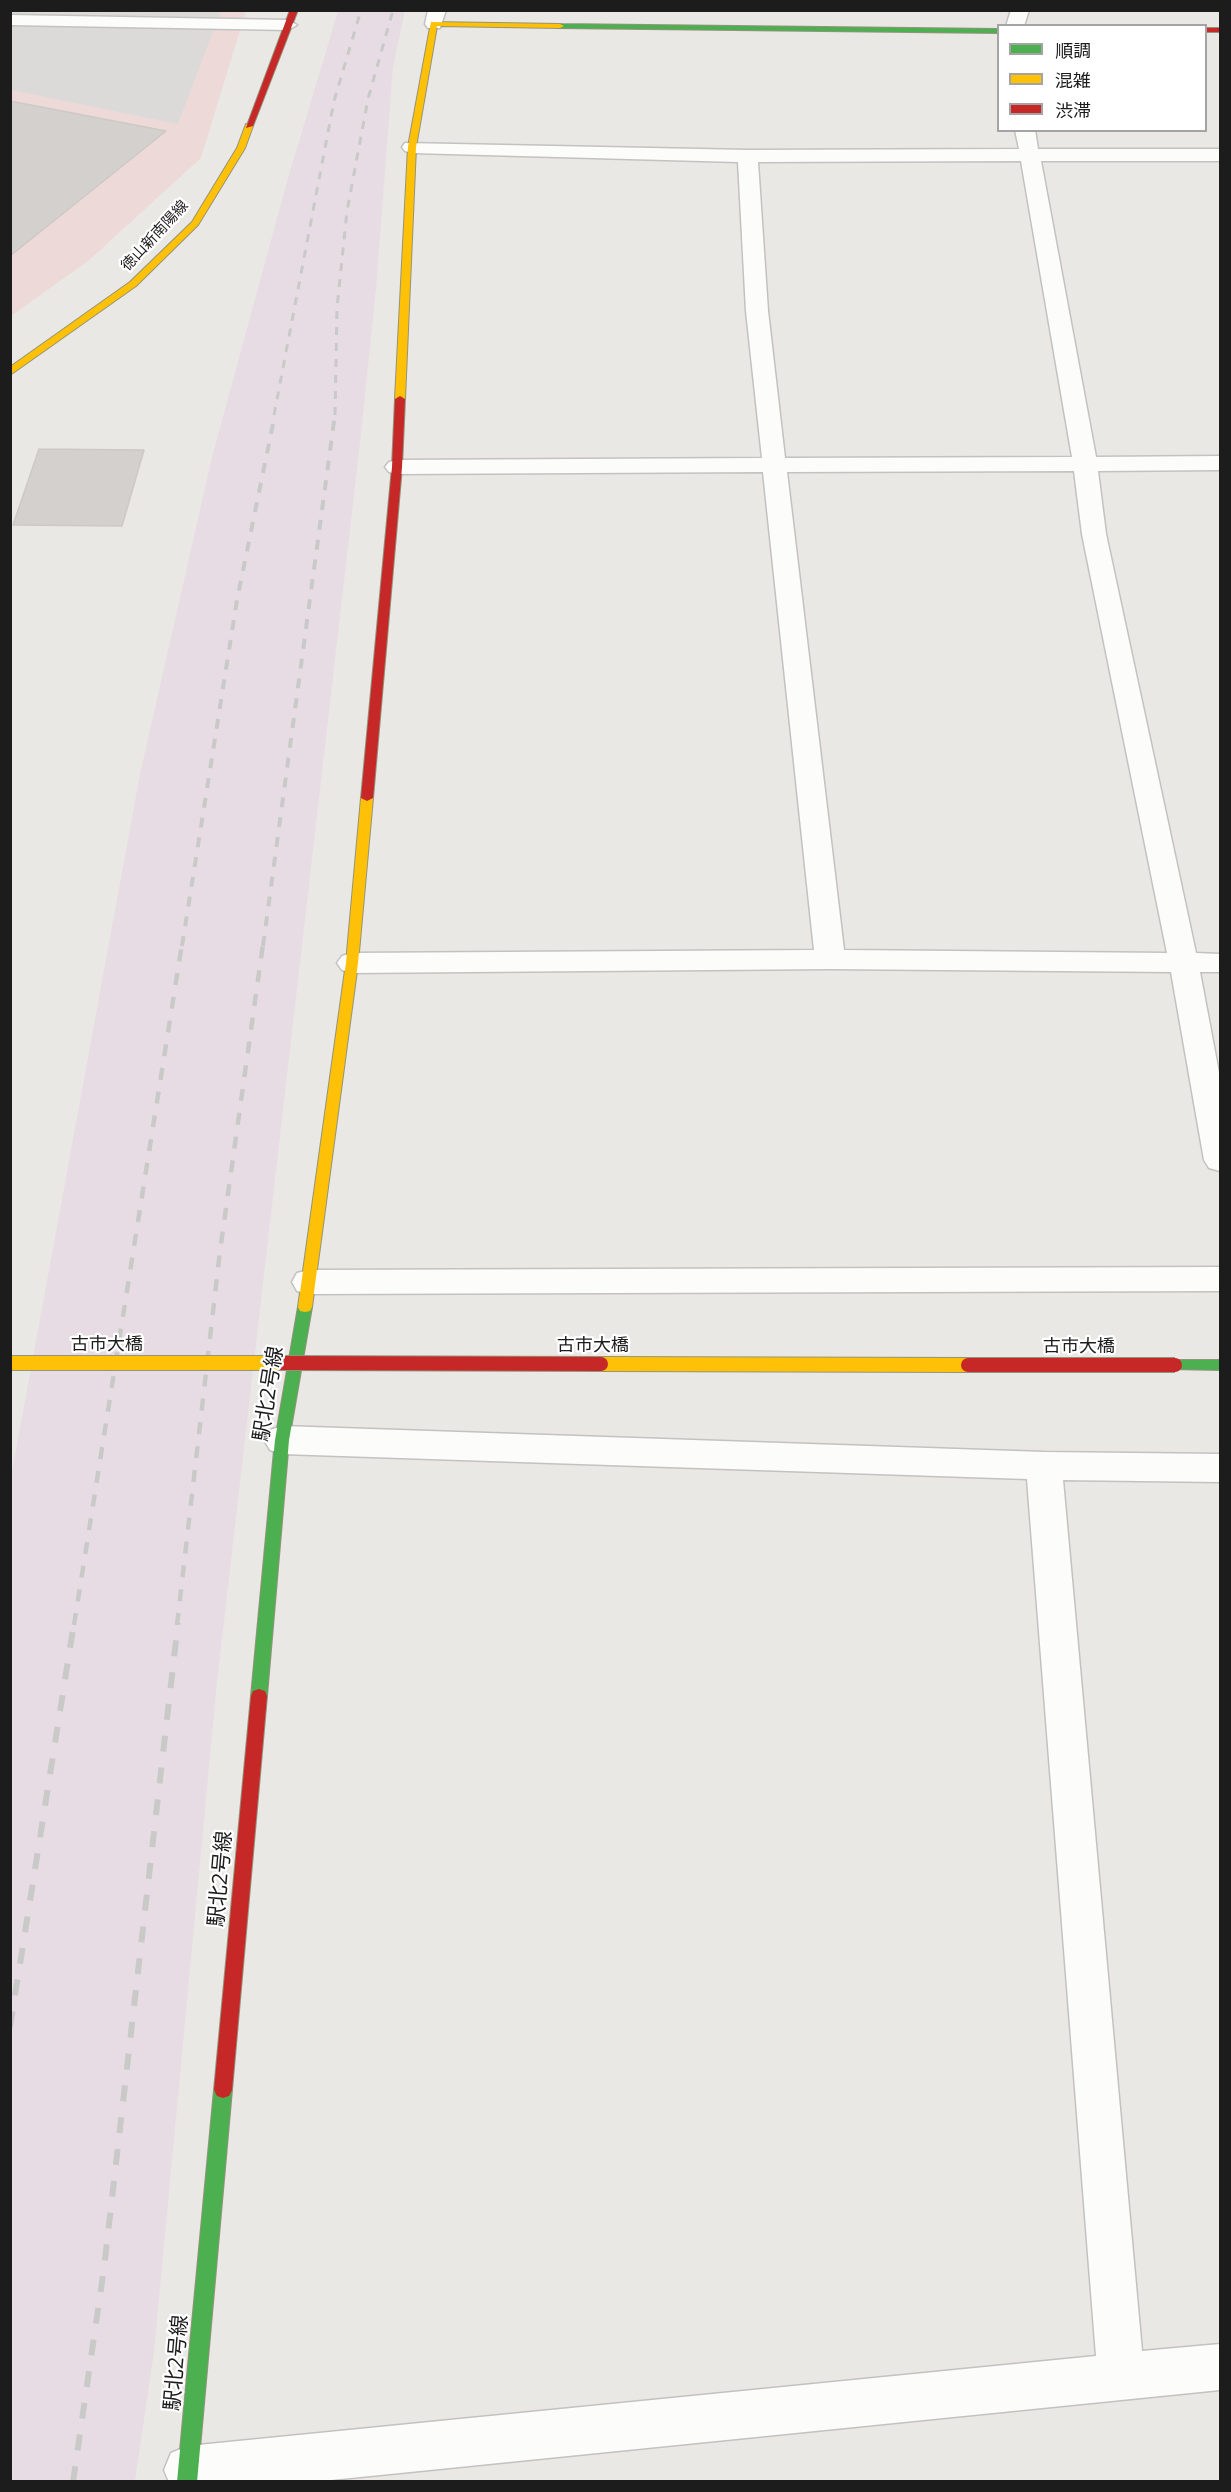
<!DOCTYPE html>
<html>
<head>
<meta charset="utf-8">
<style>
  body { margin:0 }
  #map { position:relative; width:1231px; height:2492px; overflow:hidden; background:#eae8e4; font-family:"Open Sans","Noto Sans JP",sans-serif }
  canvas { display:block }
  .frame { position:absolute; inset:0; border:12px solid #1c1c1c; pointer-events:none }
  .legend { position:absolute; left:997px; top:24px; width:210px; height:108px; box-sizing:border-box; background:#fff; border:2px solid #a4a4a4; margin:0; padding:8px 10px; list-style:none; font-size:18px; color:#1c1c1c }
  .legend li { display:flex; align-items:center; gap:12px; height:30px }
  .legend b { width:30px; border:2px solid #a4a4a4 }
</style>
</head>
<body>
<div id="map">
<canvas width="1231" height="2492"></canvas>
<div class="frame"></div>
<ul class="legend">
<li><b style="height:8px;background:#4caf50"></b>順調</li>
<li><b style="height:8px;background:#ffc107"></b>混雑</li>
<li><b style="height:8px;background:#c62828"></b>渋滞</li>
</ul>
</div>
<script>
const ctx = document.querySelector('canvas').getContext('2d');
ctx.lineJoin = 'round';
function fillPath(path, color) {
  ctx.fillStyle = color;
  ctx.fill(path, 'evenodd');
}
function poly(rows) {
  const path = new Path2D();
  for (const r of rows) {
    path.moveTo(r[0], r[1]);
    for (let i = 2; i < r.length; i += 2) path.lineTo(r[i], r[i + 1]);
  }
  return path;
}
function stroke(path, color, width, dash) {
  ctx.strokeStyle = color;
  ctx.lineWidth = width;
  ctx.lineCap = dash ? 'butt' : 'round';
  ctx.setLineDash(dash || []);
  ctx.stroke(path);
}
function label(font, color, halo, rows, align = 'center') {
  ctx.font = font + ' "Open Sans","Noto Sans JP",sans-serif';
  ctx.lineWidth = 4.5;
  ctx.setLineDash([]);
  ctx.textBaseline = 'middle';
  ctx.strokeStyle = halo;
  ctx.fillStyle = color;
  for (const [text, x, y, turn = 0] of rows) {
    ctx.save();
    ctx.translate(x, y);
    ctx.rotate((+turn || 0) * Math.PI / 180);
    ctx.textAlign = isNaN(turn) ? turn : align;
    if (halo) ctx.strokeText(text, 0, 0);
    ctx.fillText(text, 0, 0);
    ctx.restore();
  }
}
const commercial = poly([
  [11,11,246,11,201,158,88,261,11,316]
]);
const industrial = poly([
  [338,11,405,11,393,67,376,289,360,443,217,1682,154,2352,135,2481,11,2482,11,1477,140,774,212,457,288,178]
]);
const parking = poly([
  [10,11,221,11,178,124,11,90]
]);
const building = poly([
  [10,101,166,131,10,256,10,101],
  [39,449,144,450,122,526,13,525,39,449]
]);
const lane = poly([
  [10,15,288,20,297,25,288,30,10,25,10,15]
]);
const street = poly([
  [428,10,446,10,440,28,428,28,425,24,428,10],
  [1011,10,1029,10,1024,26,1006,26,1011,10],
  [1015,130,1035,130,1038,149,1220,149,1220,161,1041,161,1096,457,1220,456,1220,470,1098,471,1106,534,1196,953,1220,954,1220,972,1200,972,1220,1078,1220,1171,1209,1168,1204,1160,1171,972,830,969,352,973,342,970,337,963,342,956,352,953,814,950,763,472,397,474,389,472,385,467,389,462,397,460,762,458,746,311,738,162,412,153,405,151,402,147,405,143,748,150,1019,149,1015,130],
  [1021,161,1072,457,785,458,768,311,758,162,1021,161],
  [1074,471,1082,534,1167,953,844,950,787,472,1074,471],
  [1220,1267,1220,1291,309,1294,297,1291,292,1282,297,1273,309,1270,1220,1267],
  [282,1426,1044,1452,1220,1454,1220,1482,1063,1480,1142,2351,1220,2344,1220,2390,311,2482,169,2482,164,2470,171,2453,188,2446,1096,2356,1027,1479,282,1454,270,1450,264,1440,270,1430,282,1426]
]);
const fast = poly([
  [560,24,998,29,998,33,557,28,556,26,560,24],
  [305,1302,310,1303,312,1307,289,1440,267,1696,265,1701,259,1703,253,1701,251,1696,275,1440,298,1307,300,1303,305,1302],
  [1175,1360,1220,1360,1220,1370,1170,1369,1168,1365,1170,1361,1175,1360],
  [223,2082,229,2084,232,2090,197,2482,177,2482,214,2090,217,2084,223,2082]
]);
const slow = poly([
  [431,22,560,24,564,26,560,28,437,26,416,147,405,399,400,402,395,399,408,147,431,22],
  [246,124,253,126,245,148,198,225,136,286,10,375,10,367,130,282,192,222,237,148,246,124],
  [367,795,373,798,358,963,312,1307,310,1311,305,1312,300,1311,298,1307,346,963,361,798,367,795]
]);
const jam = poly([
  [290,10,298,10,253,126,246,128,290,10],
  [1206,28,1220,28,1220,32,1206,32,1206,28],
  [400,396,405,399,402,467,373,798,367,801,361,798,392,467,395,399,400,396],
  [259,1689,265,1691,267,1696,232,2090,229,2096,223,2098,217,2096,214,2090,251,1696,253,1691,259,1689]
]);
const railFar3 = poly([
  [274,415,334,101,361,10],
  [335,415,337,308,347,211,368,99,393,10]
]);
const railFar2 = poly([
  [182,946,237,600,275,414],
  [263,946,335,414]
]);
const railFar1 = poly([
  [74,1625,182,944],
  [177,1625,220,1251,263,944]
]);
const rail = poly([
  [10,2027,74,1623],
  [73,2482,104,2268,178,1623]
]);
const slowBridge = poly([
  [10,1363,281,1363],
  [601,1364,968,1365]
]);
const jamBridge = poly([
  [281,1363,601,1364],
  [968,1365,1175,1365]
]);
const farStreetnames = [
  ["徳山新南陽線",155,236,-47]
];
const streetNames = [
  ["古市大橋",107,1345],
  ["古市大橋",593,1346],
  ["古市大橋",1079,1347]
];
const nearStreetnames = [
  ["駅北2号線",269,1394,-81],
  ["駅北2号線",221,1879,-85],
  ["駅北2号線",177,2363,-85]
];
fillPath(commercial, '#eddad8');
fillPath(industrial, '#e8dce4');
fillPath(parking, '#dbdad8');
fillPath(building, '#d3d0cd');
stroke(building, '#cdc9c5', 1.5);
stroke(lane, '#c3c2c0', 3);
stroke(street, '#c3c2c0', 3);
stroke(fast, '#93947c', 2);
stroke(slow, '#93947c', 2);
stroke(jam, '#93947c', 2);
fillPath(lane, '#fcfcfb');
fillPath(street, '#fcfcfb');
fillPath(fast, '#4caf50');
fillPath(slow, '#ffc107');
fillPath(jam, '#c62828');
stroke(railFar3, '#c9c9c8', 3, [8, 8]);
stroke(railFar2, '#c9c9c8', 4, [10, 10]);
stroke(railFar1, '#c9c9c8', 4.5, [12, 12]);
stroke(rail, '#c9c9c8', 6, [16, 16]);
stroke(slowBridge, '#93947c', 16, []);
stroke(jamBridge, '#93947c', 16, []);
stroke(slowBridge, '#ffc107', 14);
stroke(jamBridge, '#c62828', 14);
label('15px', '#1c1c1c', '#fff', farStreetnames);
label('18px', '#1c1c1c', '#fff', streetNames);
label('21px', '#1c1c1c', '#fff', nearStreetnames);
</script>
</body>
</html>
